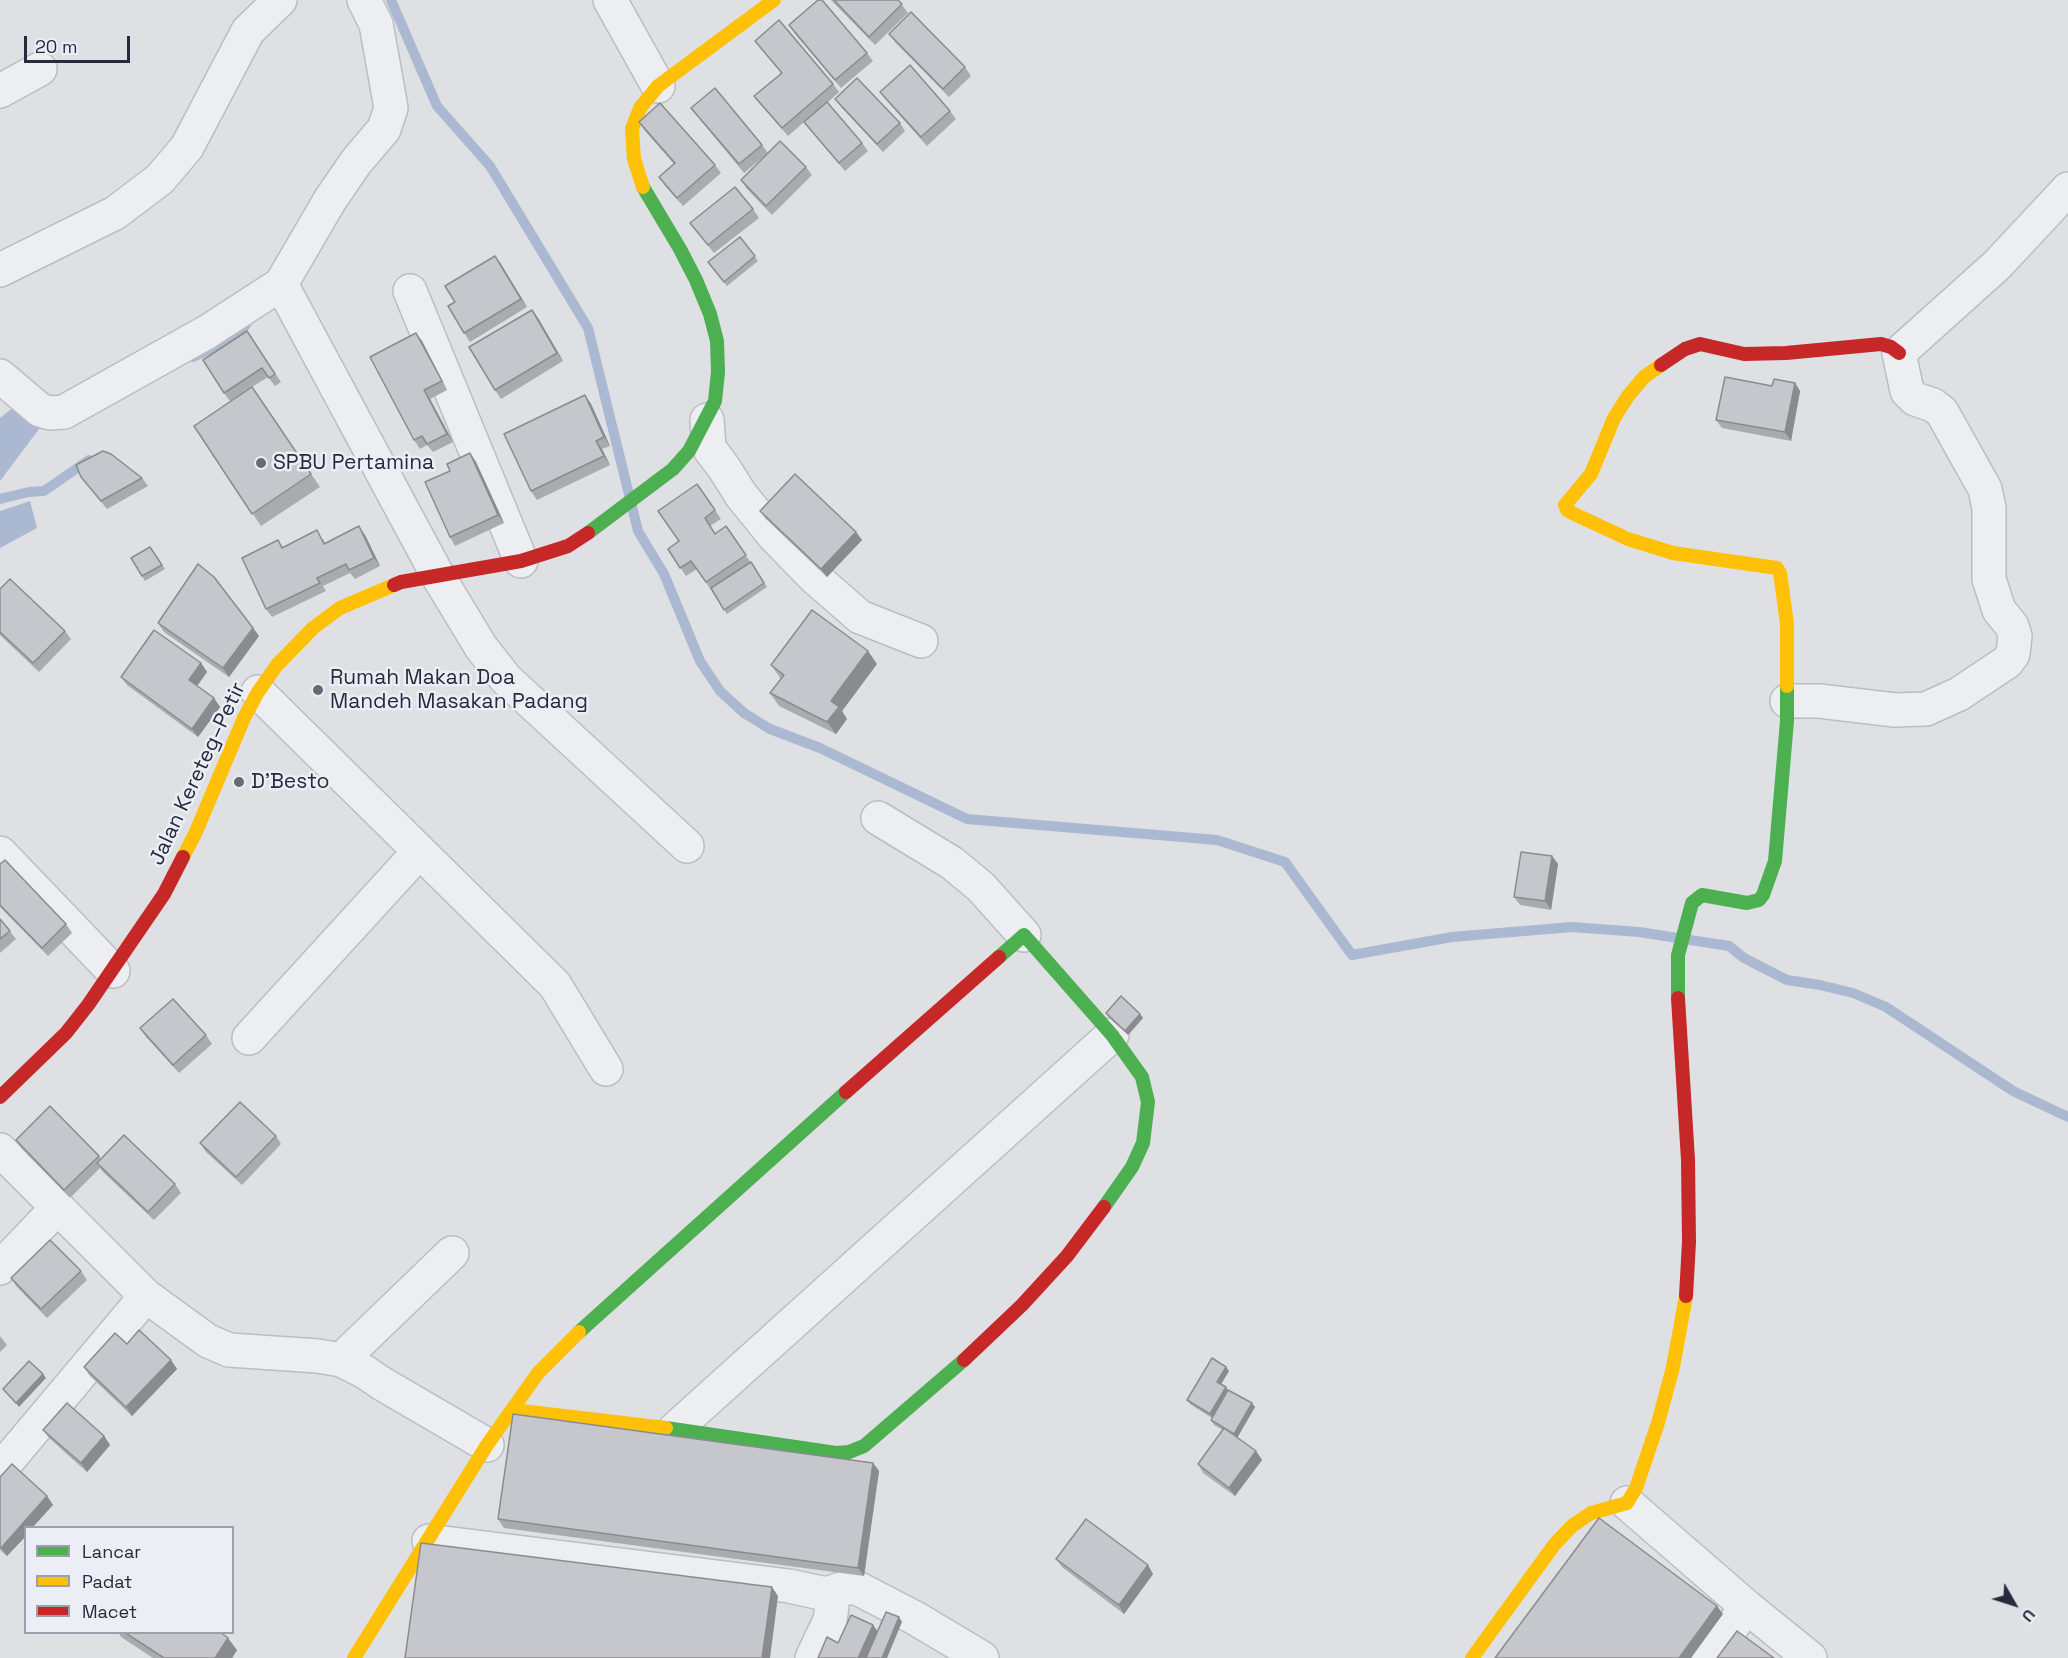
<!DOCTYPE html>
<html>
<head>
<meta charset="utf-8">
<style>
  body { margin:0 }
  #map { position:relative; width:2068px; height:1658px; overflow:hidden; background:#dee0e4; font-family:"Space Grotesk",sans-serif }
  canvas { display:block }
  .legend { position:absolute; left:24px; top:1526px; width:210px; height:108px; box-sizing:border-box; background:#ebeef5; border:2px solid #9ca0ab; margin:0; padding:8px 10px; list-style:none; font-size:18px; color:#252b3d }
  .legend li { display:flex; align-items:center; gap:12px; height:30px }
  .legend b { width:30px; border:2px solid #9ca0ab }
  .north { position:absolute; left:1984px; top:1574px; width:60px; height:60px; -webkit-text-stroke:4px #ebeef5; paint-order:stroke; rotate:129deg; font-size:16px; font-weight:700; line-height:24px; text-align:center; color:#252b3d }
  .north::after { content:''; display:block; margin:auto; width:21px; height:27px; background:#252b3d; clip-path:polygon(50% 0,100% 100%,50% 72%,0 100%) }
  .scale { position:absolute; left:24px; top:36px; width:106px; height:27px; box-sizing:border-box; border:3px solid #252b3d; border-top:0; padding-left:8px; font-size:18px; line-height:21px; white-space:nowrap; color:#252b3d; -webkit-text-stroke:4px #ebeef5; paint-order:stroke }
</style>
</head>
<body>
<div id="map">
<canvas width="2068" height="1658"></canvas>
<ul class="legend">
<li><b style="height:8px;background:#4caf50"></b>Lancar</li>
<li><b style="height:8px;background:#ffc107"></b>Padat</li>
<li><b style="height:8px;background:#c62828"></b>Macet</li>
</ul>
<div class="north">U</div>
<div class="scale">20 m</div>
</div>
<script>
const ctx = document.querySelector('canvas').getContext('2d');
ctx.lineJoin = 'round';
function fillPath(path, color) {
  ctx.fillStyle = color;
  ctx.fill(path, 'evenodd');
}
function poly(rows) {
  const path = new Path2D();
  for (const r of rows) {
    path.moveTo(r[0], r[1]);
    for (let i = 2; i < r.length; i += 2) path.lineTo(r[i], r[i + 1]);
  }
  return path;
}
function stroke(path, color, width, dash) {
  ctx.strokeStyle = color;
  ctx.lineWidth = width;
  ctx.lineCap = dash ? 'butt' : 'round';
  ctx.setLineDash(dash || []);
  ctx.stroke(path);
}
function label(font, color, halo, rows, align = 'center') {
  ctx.font = font + ' "Space Grotesk",sans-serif';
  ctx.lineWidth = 5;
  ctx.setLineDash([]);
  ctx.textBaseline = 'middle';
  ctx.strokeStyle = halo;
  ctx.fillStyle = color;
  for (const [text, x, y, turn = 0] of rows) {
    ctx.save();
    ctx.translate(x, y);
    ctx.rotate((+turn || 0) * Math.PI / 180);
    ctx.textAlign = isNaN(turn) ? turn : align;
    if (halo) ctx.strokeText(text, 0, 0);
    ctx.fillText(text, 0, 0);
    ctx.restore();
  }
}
const water = poly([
  [25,398,45,421,0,481,0,418],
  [30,501,37,528,0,548,0,511]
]);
const stream = poly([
  [391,0,437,106,490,166,588,328,638,531,664,574,700,661,720,691,744,713,770,729,820,748,967,819,1217,840,1285,862,1352,955,1452,937,1572,927,1639,932,1729,946,1744,958,1787,980,1820,985,1853,993,1886,1007,2013,1091,2068,1117],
  [193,357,225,342,246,325],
  [0,499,29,492,44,491,89,460]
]);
const street = poly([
  [610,0,658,86],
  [0,91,40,69],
  [0,270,115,213,160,179,187,147,248,31,280,0],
  [281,284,438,576,481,647,506,679,687,846],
  [410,291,521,561],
  [0,376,40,410,50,413,64,412,207,332,281,284,330,200,356,162,384,129,391,108,376,24,364,0],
  [707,420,709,448,724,468,741,495,775,537,814,577,860,617,921,641],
  [258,692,555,985,606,1069],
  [1787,701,1819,701,1895,710,1926,709,1959,694,2007,662,2013,654,2015,636,2012,626,1999,610,1989,579,1989,508,1985,489,1942,412,1933,405,1915,399,1907,391,1899,353,1997,265,2068,189],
  [878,818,952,863,981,887,1024,935],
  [0,853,113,971],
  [249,1038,419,852],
  [0,1150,146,1296,208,1341,229,1350,318,1356,341,1360,365,1372,381,1383,487,1445],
  [0,1268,58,1207],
  [341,1360,452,1253],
  [675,1429,1112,1035],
  [0,1470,146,1296],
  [1627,1503,1747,1607,1810,1658],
  [429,1541,789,1586,826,1594,844,1588,857,1588,915,1618,982,1658],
  [812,1658,830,1620,832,1606,826,1594],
  [1708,1658,1747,1607]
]);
const fast = poly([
  [588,533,673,469,689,451,715,401,718,372,717,341,710,314,696,280,680,249,643,187],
  [999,957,1024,935,1112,1035,1142,1077,1148,1102,1143,1143,1132,1167,1104,1207],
  [1678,998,1678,955,1692,903,1702,895,1747,903,1759,900,1763,895,1775,861,1787,721,1787,686],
  [579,1332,846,1092],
  [666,1428,836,1453,849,1452,864,1446,964,1360]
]);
const slow = poly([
  [643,187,634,159,632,129,640,108,658,86,774,0],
  [1661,365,1644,377,1628,396,1614,418,1591,474,1565,505,1567,510,1572,513,1628,539,1673,553,1777,568,1780,573,1787,624,1787,686],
  [183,857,195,834,244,718,258,692,277,665,313,628,340,608,394,585],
  [513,1410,666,1428],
  [354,1658,487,1445,538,1373,579,1332],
  [1472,1658,1554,1545,1572,1526,1591,1513,1627,1503,1636,1488,1658,1423,1673,1367,1686,1296]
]);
const jam = poly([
  [1661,365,1685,349,1700,344,1744,354,1786,353,1881,344,1891,347,1899,353],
  [394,585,401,582,521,561,568,546,588,533],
  [1678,998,1688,1160,1689,1242,1686,1296],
  [846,1092,999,957],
  [0,1097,66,1033,88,1005,164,894,183,857],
  [964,1360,1022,1305,1067,1256,1104,1207]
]);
const wall = poly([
  [831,0,898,0,908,13,875,45],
  [789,25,867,53,873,61,841,88,795,34],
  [889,34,965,67,971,76,949,97,895,42],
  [755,41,833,84,839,92,827,103,862,143,868,151,845,171,810,130,804,122,788,136,760,104,754,96,781,73],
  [880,92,950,111,956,119,927,146,886,100],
  [835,99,900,123,905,131,883,152,841,107],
  [691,108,762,145,768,153,744,173,697,116],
  [639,122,715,165,721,173,683,206,665,186,659,177,674,164,645,131],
  [806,167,812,175,772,215,747,189,741,180],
  [753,209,759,218,714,253,690,223],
  [740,237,758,261,727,286,708,262],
  [495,256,527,307,470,342,464,333,455,302],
  [538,318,563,361,501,399,495,390],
  [247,331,281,382,275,386,268,377,252,387,320,487,261,526,194,426,230,401,224,393],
  [416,333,422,341,447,390,430,399,453,442,433,452,427,445,420,449,414,440],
  [1795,383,1800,391,1791,441,1722,428,1716,420,1772,386],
  [585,395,591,404,610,446,602,449,610,465,537,500,531,491],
  [470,453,476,462,504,523,455,546,450,537,450,471],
  [81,477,142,478,148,486,107,509],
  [697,484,721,519,710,526,715,533,726,526,767,587,727,614,697,569,686,576,668,549,679,541],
  [760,511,856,532,862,540,827,577,766,519],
  [365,535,380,566,355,579,350,573,323,586,326,591,272,617,266,609,278,540,283,547,323,539,325,543],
  [150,547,165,569,145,581,142,576],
  [0,589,65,631,71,639,39,672,0,635],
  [158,623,253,628,259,636,229,677,164,632],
  [201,663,207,672,197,686,214,698,220,707,198,737,127,685,121,677],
  [877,664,842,711,847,719,836,734,779,706,770,693,781,679,771,665],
  [1552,856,1558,864,1551,910,1520,905,1514,897],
  [0,864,66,924,72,933,48,956,0,907],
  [0,919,16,939,0,953],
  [1106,1013,1140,1014,1143,1018,1128,1035,1109,1018],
  [140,1028,206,1035,212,1044,179,1073,146,1037],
  [276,1136,281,1144,242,1185,206,1152,200,1143],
  [16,1140,99,1156,101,1159,175,1184,181,1193,154,1220,103,1172,100,1168,70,1198,22,1149],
  [81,1271,87,1280,47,1318,17,1287,11,1278],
  [0,1336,7,1345,0,1352],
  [127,1344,171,1360,177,1369,132,1416,90,1376,84,1367],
  [1229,1371,1221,1384,1226,1387,1228,1390,1255,1407,1237,1438,1256,1451,1262,1460,1235,1496,1203,1473,1198,1464,1223,1430,1214,1425,1211,1420,1212,1418,1190,1404,1187,1400],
  [43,1430,104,1436,110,1445,87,1472,49,1438],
  [873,1463,879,1471,864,1576,504,1528,498,1519],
  [0,1477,47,1496,53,1505,26,1527,26,1536,7,1556,0,1550],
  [1056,1559,1153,1574,1124,1614,1062,1567],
  [118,1632,220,1632,237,1650,232,1658,153,1658,121,1637]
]);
const shadedWall = poly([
  [495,256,501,264,527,307,521,299],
  [532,310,538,318,563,361,557,353],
  [416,333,422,341,447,390,442,381],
  [1795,383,1800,391,1791,441,1785,432],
  [424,390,430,399,453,442,447,434],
  [585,395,591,404,610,446,604,437],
  [596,441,602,449,610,465,604,456],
  [470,453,476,462,504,523,498,515],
  [359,526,365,535,380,566,374,558],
  [856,532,862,540,827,577,821,569],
  [253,628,259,636,229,677,223,668],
  [868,651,877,664,842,711,847,719,836,734,827,722,831,701],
  [201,663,207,672,195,689,189,680],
  [214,698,220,707,198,737,192,729],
  [1552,856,1558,864,1551,910,1545,901],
  [1140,1014,1143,1018,1128,1035,1125,1031],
  [171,1360,177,1369,132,1416,126,1407],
  [1226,1367,1229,1371,1220,1386,1217,1382],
  [43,1374,46,1378,19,1407,16,1403],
  [1226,1387,1229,1392,1213,1419,1210,1414],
  [1252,1403,1255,1407,1237,1438,1234,1434],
  [104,1436,110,1445,87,1472,81,1463],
  [1256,1451,1262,1460,1235,1496,1229,1488],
  [873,1463,879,1471,864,1576,858,1568],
  [47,1496,53,1505,33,1527,26,1527,26,1536,7,1556,1,1548],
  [1148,1565,1153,1574,1124,1614,1119,1605],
  [772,1587,778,1596,770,1658,762,1658],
  [1717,1606,1723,1614,1691,1658,1679,1658],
  [899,1617,902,1622,887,1658,882,1658],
  [873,1625,879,1633,867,1658,858,1658],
  [228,1638,237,1650,232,1658,215,1658]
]);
const building = poly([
  [818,0,822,0,867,53,835,80,789,25,818,0],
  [834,0,898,0,902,4,869,37,834,0],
  [911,12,965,67,943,89,889,34,911,12],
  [779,20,833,84,782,128,754,96,782,73,755,41,779,20],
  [910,65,950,111,921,137,880,92,910,65],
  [857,78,900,123,877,144,835,99,857,78],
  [715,88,762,145,739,164,691,108,715,88],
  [827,102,862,143,839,163,804,122,827,102],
  [660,103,715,165,677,198,659,177,675,163,639,122,660,103],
  [780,141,806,167,766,206,741,180,780,141],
  [735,187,753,209,708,245,690,223,735,187],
  [740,237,755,256,724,282,708,262,740,237],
  [495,256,521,299,464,333,448,306,455,302,445,286,495,256],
  [532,310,557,353,495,390,469,347,532,310],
  [247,331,275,374,269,378,262,368,224,393,203,360,247,331],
  [416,333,442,381,424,390,447,434,427,444,422,436,414,440,370,357,416,333],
  [1725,377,1772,386,1774,379,1795,383,1785,432,1716,420,1725,377],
  [252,387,311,474,252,514,194,426,252,387],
  [585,395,604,437,596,441,604,456,531,491,504,434,585,395],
  [103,451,111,454,142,478,101,501,81,477,76,465,103,451],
  [470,453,498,515,450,537,425,482,450,471,447,464,470,453],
  [795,474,856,532,821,569,760,511,795,474],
  [697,484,715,510,705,518,715,534,726,526,746,555,706,582,691,561,680,568,668,549,679,541,658,511,697,484],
  [359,526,374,558,349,570,346,564,317,578,320,583,266,609,242,558,278,540,282,548,317,530,324,544,359,526],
  [150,547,162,565,142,576,131,558,150,547],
  [751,562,764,583,724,610,711,588,751,562],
  [198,564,214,577,253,628,223,668,158,623,198,564],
  [10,579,65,631,33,663,0,632,0,589,10,579],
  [812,610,868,651,831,701,839,707,827,722,770,693,784,675,771,665,812,610],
  [154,630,201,663,189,680,214,698,192,729,121,677,154,630],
  [1521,852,1552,856,1545,901,1514,897,1521,852],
  [5,860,66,924,42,948,0,905,0,864,5,860],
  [0,919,10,931,0,939,0,919],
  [1121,996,1140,1014,1125,1031,1106,1013,1121,996],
  [173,999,206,1035,173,1065,140,1028,173,999],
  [240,1102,276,1136,236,1177,200,1143,240,1102],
  [50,1106,99,1156,64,1190,16,1140,50,1106],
  [124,1135,175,1184,148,1212,97,1163,124,1135],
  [50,1240,81,1271,41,1309,11,1278,50,1240],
  [139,1330,171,1360,126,1407,84,1367,115,1333,127,1344,139,1330],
  [1212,1358,1226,1367,1217,1382,1226,1387,1210,1414,1187,1400,1212,1358],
  [29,1361,43,1374,16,1403,3,1389,29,1361],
  [1228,1390,1252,1403,1234,1434,1211,1420,1228,1390],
  [67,1403,104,1436,81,1463,43,1430,67,1403],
  [513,1414,873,1463,858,1568,498,1519,513,1414],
  [1224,1428,1256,1451,1229,1488,1198,1464,1224,1428],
  [12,1464,47,1496,1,1548,0,1547,0,1477,12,1464],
  [1599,1518,1717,1606,1679,1658,1495,1658,1599,1518],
  [1086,1519,1148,1565,1119,1605,1056,1559,1086,1519],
  [421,1543,772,1587,762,1658,405,1658,421,1543],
  [886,1612,899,1617,882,1658,866,1658,886,1612],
  [851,1615,873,1625,858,1658,818,1658,827,1637,838,1643,851,1615],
  [1737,1631,1774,1658,1717,1658,1737,1631],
  [124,1632,220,1632,228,1638,215,1658,164,1658,124,1632]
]);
const markers = [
  [261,463,6,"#666a77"],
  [318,690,6,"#666a77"],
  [239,782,6,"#666a77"]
];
const poiNames = [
  ["SPBU Pertamina",273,463],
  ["Rumah Makan Doa",330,678],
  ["Mandeh Masakan Padang",330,702],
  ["D'Besto",251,782]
];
const streetNames = [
  ["Jalan Kereteg–Petir",198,774,-65]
];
fillPath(water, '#aab9d1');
stroke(stream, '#aab9d1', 10);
stroke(street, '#bbbdc1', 36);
stroke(street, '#edeef1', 33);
stroke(fast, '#4caf50', 14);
stroke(slow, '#ffc107', 14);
stroke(jam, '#c62828', 14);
fillPath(wall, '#a9abaf');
fillPath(shadedWall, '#8a8b8f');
fillPath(building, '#c5c7cc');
stroke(building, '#8a8b8f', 1.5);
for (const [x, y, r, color] of markers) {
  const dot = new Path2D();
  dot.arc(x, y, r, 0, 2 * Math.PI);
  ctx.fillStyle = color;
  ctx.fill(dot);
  stroke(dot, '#ebeef5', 2);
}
label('21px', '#252b3d', '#ebeef5', poiNames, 'left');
label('21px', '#252b3d', '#ebeef5', streetNames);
</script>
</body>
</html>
